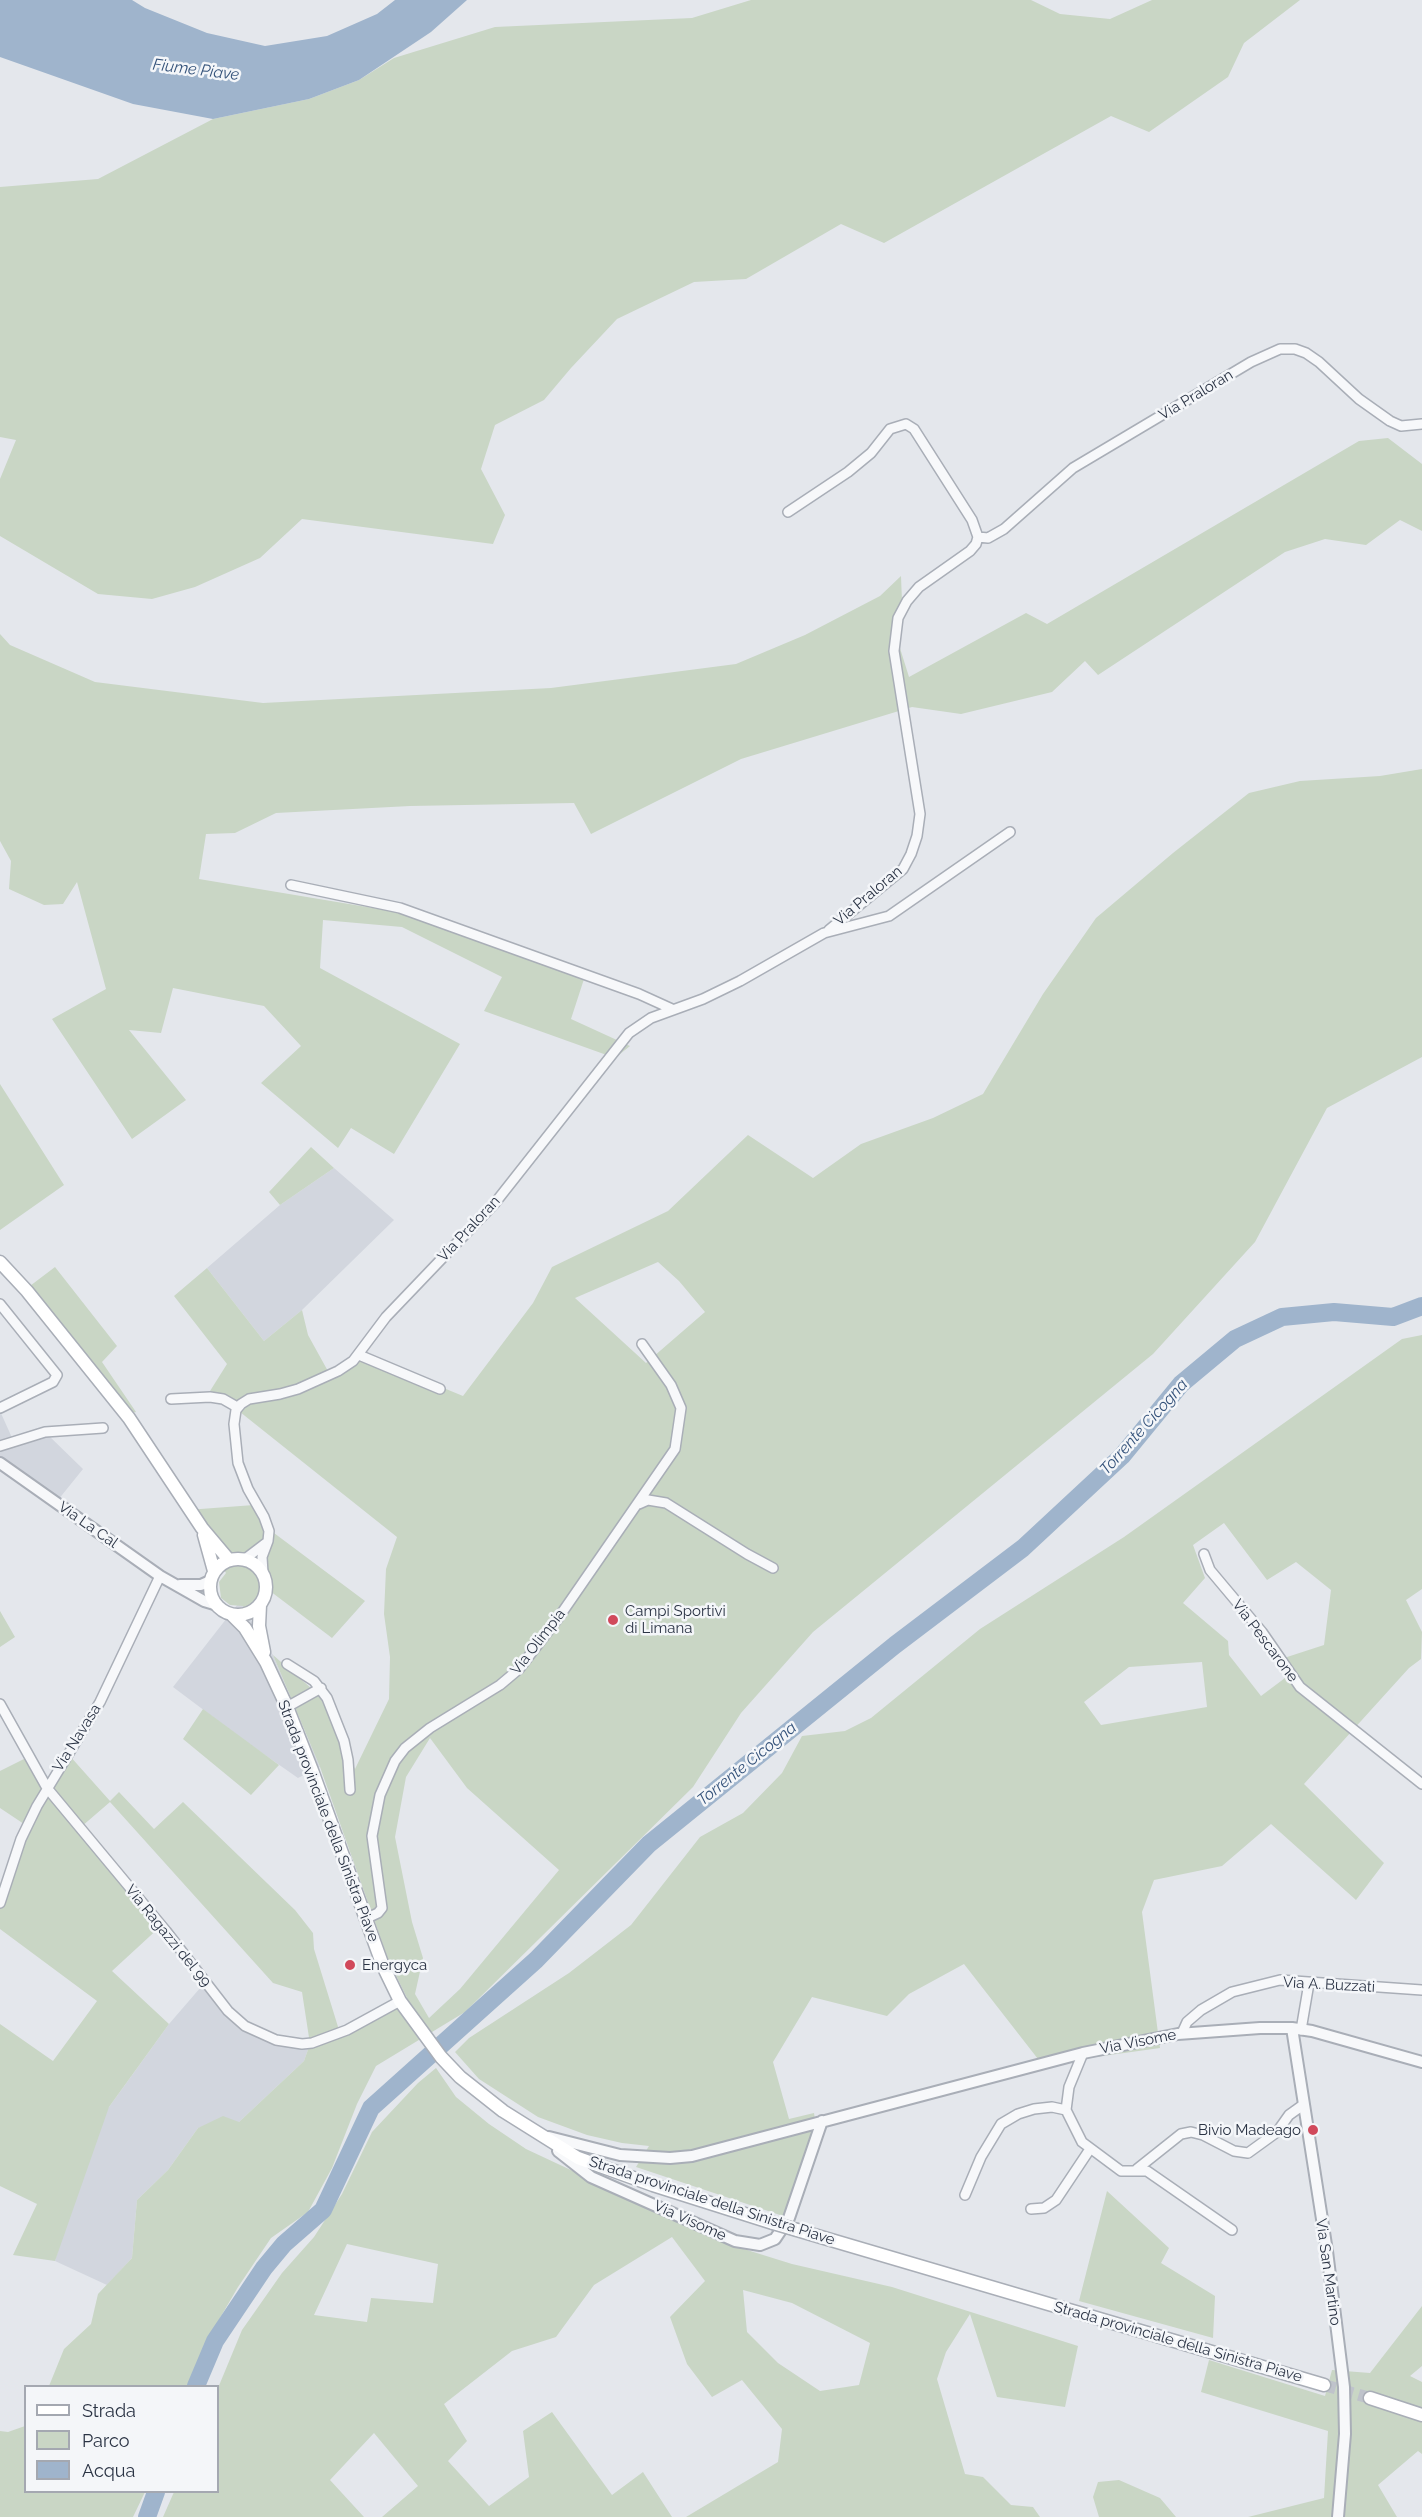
<!DOCTYPE html>
<html>
<head>
<meta charset="utf-8">
<style>
  body { margin:0 }
  #map { position:relative; width:1422px; height:2517px; overflow:hidden; background:#e4e7ec; font-family:Raleway,sans-serif }
  canvas { display:block }
  .legend { position:absolute; left:24px; top:2385px; width:195px; height:108px; box-sizing:border-box; background:#f4f6f9; border:2px solid #a4a8b1; margin:0; padding:8px 10px; list-style:none; font-size:18px; color:#2b3445 }
  .legend li { display:flex; align-items:center; gap:12px; height:30px }
  .legend b { width:30px; border:2px solid #a4a8b1 }
</style>
</head>
<body>
<div id="map">
<canvas width="1422" height="2517"></canvas>
<ul class="legend">
<li><b style="height:8px;background:#fff"></b>Strada</li>
<li><b style="height:16px;background:#c9d6c5"></b>Parco</li>
<li><b style="height:16px;background:#9fb4cc"></b>Acqua</li>
</ul>
</div>
<script>
const ctx = document.querySelector('canvas').getContext('2d');
ctx.lineJoin = 'round';
function fillPath(path, color) {
  ctx.fillStyle = color;
  ctx.fill(path, 'evenodd');
}
function poly(rows) {
  const path = new Path2D();
  for (const r of rows) {
    if (r.length === 3) {
      path.moveTo(r[0] + r[2], r[1]);
      path.arc(r[0], r[1], r[2], 0, 2 * Math.PI);
      continue;
    }
    path.moveTo(r[0], r[1]);
    for (let i = 2; i < r.length; i += 2) path.lineTo(r[i], r[i + 1]);
  }
  return path;
}
function stroke(path, color, width, dash) {
  ctx.strokeStyle = color;
  ctx.lineWidth = width;
  ctx.lineCap = dash ? 'butt' : 'round';
  ctx.setLineDash(dash || []);
  ctx.stroke(path);
}
function label(font, color, halo, rows, align = 'center') {
  ctx.font = font + ' Raleway,sans-serif';
  ctx.lineWidth = 5;
  ctx.setLineDash([]);
  ctx.textBaseline = 'middle';
  ctx.strokeStyle = halo;
  ctx.fillStyle = color;
  for (const [text, x, y, turn = 0] of rows) {
    ctx.save();
    ctx.translate(x, y);
    ctx.rotate((+turn || 0) * Math.PI / 180);
    ctx.textAlign = isNaN(turn) ? turn : align;
    if (halo) ctx.strokeText(text, 0, 0);
    ctx.fillText(text, 0, 0);
    ctx.restore();
  }
}
const built = poly([
  [334,1168,394,1220,302,1310,264,1341,207,1268,280,1205],
  [0,1411,13,1440,46,1433,83,1469,58,1500,0,1460],
  [241,1600,250,1619,273,1655,320,1767,298,1778,245,1741,173,1687],
  [207,1980,232,2011,251,2027,279,2038,310,2044,304,2061,239,2122,198,2128,168,2170,137,2200,132,2258,107,2285,55,2261,91,2132,169,2024]
]);
const green = poly([
  [751,0,1031,0,1060,14,1110,19,1152,0,1300,0,1244,43,1228,77,1149,132,1111,116,884,243,841,224,746,279,694,282,617,319,571,368,544,400,495,425,481,469,505,515,493,544,302,519,260,558,195,587,152,599,98,594,0,536,0,479,16,440,0,437,0,187,98,179,213,119,309,99,359,80,394,58,495,27,692,18],
  [1388,438,1422,464,1422,531,1400,520,1366,545,1325,539,1285,552,1098,675,1085,661,1052,692,961,714,912,707,741,759,591,834,574,803,410,806,276,813,235,833,206,834,199,879,397,912,584,979,571,1019,630,1046,615,1058,484,1011,502,977,402,927,323,920,320,968,460,1044,394,1154,351,1128,338,1148,261,1083,301,1046,264,1006,173,988,161,1033,129,1030,186,1100,132,1139,52,1019,106,989,77,882,63,904,44,905,9,889,11,861,0,841,0,634,10,645,95,682,263,703,551,688,736,664,805,635,880,596,901,576,902,602,899,645,909,677,1026,613,1047,624,1359,441],
  [1422,769,1422,1057,1327,1108,1255,1242,1153,1354,813,1632,741,1713,693,1787,465,2012,376,2066,357,2104,332,2168,308,2212,271,2238,238,2287,206,2342,188,2386,49,2386,64,2349,91,2324,98,2294,132,2258,137,2200,168,2170,198,2128,223,2116,239,2122,304,2061,310,2044,302,1992,273,1983,110,1802,81,1827,162,1925,112,1971,169,2024,109,2107,55,2261,13,2255,37,2204,0,2186,0,2024,53,2061,97,2001,0,1929,0,1897,24,1824,0,1808,0,1771,30,1756,48,1787,69,1755,110,1801,119,1792,154,1829,183,1802,295,1910,313,1933,314,1949,339,2030,407,1998,388,1959,320,1767,273,1655,319,1695,355,1769,389,1699,390,1657,384,1614,386,1569,397,1537,235,1408,224,1401,205,1399,227,1364,174,1296,207,1268,264,1341,302,1310,308,1335,329,1373,347,1363,356,1352,463,1396,533,1303,552,1267,668,1211,748,1135,813,1178,861,1144,933,1118,983,1094,1043,994,1096,918,1173,853,1249,793,1300,781,1380,776],
  [658,1262,679,1281,705,1312,646,1363,575,1298],
  [430,1738,467,1788,559,1870,460,1989,429,2018,415,1994,423,1958,412,1922,395,1837,406,1777],
  [0,1084,64,1185,0,1230],
  [311,1147,334,1168,280,1205,269,1192],
  [55,1267,117,1346,102,1362,136,1412,129,1414,22,1292],
  [1422,1335,1422,1589,1406,1600,1422,1632,1421,1659,1409,1668,1304,1784,1384,1863,1356,1900,1271,1824,1222,1866,1154,1880,1142,1912,1160,2048,1088,2058,1045,2068,964,1964,909,1994,887,2016,812,1997,773,2062,789,2119,814,2113,816,2126,783,2216,636,2167,649,2146,622,2143,587,2135,538,2117,479,2079,455,2052,469,2038,569,1973,631,1925,700,1837,743,1813,782,1773,802,1736,845,1731,871,1718,980,1629,1124,1537,1402,1339],
  [1224,1523,1267,1580,1296,1562,1331,1590,1324,1645,1284,1658,1293,1672,1261,1696,1229,1655,1228,1641,1183,1603,1205,1578,1193,1545],
  [1202,1662,1207,1707,1101,1725,1084,1702,1129,1667],
  [254,1505,274,1533,365,1601,332,1638,270,1591,250,1619,243,1606,230,1605,221,1598,219,1582,226,1573,187,1510],
  [0,1611,15,1637,0,1647],
  [203,1709,279,1765,251,1795,183,1739],
  [436,2068,456,2097,489,2124,526,2149,731,2245,792,2264,892,2287,1078,2346,1065,2407,997,2397,970,2314,946,2352,937,2379,965,2474,983,2477,1011,2505,1033,2507,1040,2517,686,2517,778,2462,782,2429,742,2380,712,2397,687,2364,670,2317,705,2281,672,2237,594,2285,556,2337,512,2351,444,2404,467,2441,448,2461,489,2506,529,2477,523,2431,552,2412,612,2495,643,2472,672,2517,382,2517,418,2486,374,2433,330,2480,364,2517,163,2517,174,2492,218,2492,218,2388,242,2330,282,2273,314,2237,342,2194,372,2132,418,2083],
  [347,2244,438,2264,433,2303,371,2298,367,2322,314,2315],
  [743,2290,792,2303,870,2343,859,2385,820,2391,778,2363,747,2332],
  [1107,2191,1169,2248,1161,2263,1215,2296,1213,2338,1079,2301],
  [1422,2306,1422,2366,1410,2376,1422,2382,1422,2454,1418,2451,1378,2485,1397,2517,1248,2517,1324,2498,1328,2431,1201,2392,1209,2360,1325,2396,1332,2370,1370,2373],
  [25,2426,26,2492,145,2492,133,2517,0,2517,0,2431,8,2432],
  [1119,2480,1160,2498,1176,2517,1099,2517,1093,2497,1098,2482]
]);
const water = poly([
  [0,0,132,0,145,8,207,33,265,46,327,36,377,14,395,0,467,0,431,32,359,80,309,99,213,119,133,104,0,57]
]);
const river = poly([
  [196,2386,215,2341,264,2268,284,2244,323,2210,371,2108,536,1960,649,1844,895,1645,1023,1548,1122,1456,1181,1384,1235,1339,1282,1317,1334,1312,1393,1317,1422,1306],
  [147,2517,156,2492]
]);
const secondaryTunnel = poly([
  [1324,2385,1370,2398]
]);
const minor = poly([
  [788,512,848,472,871,453,890,429,906,424,914,429,972,520,978,537,976,544,970,551,919,587,907,601,898,618,894,651,920,814,917,836,911,854,903,869,829,930],
  [978,537,988,538,1004,529,1073,468,1251,362,1280,349,1295,349,1306,353,1319,362,1359,399,1390,421,1401,426,1422,424],
  [291,885,400,908,639,994,672,1009],
  [0,1304,57,1375,53,1382,0,1408],
  [359,1355,440,1389],
  [171,1399,210,1397,223,1399,237,1407],
  [0,1446,45,1432,103,1428],
  [639,1504,648,1500,666,1503,747,1554,773,1568],
  [1204,1554,1210,1570,1262,1632,1300,1687,1422,1784],
  [245,1559,266,1543],
  [263,1573,262,1557,268,1541,269,1531,264,1517,248,1489,238,1463,234,1424,236,1410,241,1404,249,1399,280,1394,298,1389,338,1371,353,1361,386,1317,495,1203,629,1033,651,1018,703,999,740,981,824,933,889,916,1010,832],
  [287,1664,314,1681,327,1698,344,1741,348,1760,350,1790],
  [0,1704,47,1788,166,1931,228,2011,245,2026,276,2040,302,2044,312,2043,347,2030,400,2001],
  [287,1707,321,1688],
  [0,1903,21,1839,37,1806,100,1702,160,1576],
  [365,1919,378,1913,382,1908,372,1836,380,1795,395,1761,405,1748,430,1728,500,1685,519,1669,559,1617,675,1449,681,1408,671,1385,642,1344],
  [1301,2030,1309,1983],
  [1182,2033,1187,2022,1201,2010,1232,1992,1280,1980,1422,1990],
  [1083,2053,1069,2087,1066,2110,1082,2142,1121,2171,1147,2171,1232,2230],
  [1137,2169,1181,2134,1191,2132,1203,2135,1234,2151,1248,2153,1277,2132,1289,2115,1303,2105],
  [965,2195,981,2157,1001,2124,1018,2114,1034,2109,1052,2107,1066,2110],
  [1031,2209,1044,2208,1056,2200,1090,2149]
]);
const tertiary = poly([
  [0,1463,160,1576,204,1601,214,1604],
  [180,1585,201,1585,210,1581],
  [1292,2028,1327,2251,1344,2387,1345,2434,1338,2517],
  [549,2137,620,2155,670,2158,692,2156,1083,2053,1178,2034,1260,2028,1292,2028,1312,2031,1422,2062],
  [558,2151,591,2177,735,2241,760,2245,775,2239,789,2218,822,2121]
]);
const secondary = poly([
  [0,1262,27,1291,129,1418,202,1528,229,1560],
  [204,1535,214,1571],
  [238,1587,28],
  [260,1605,259,1626,264,1652],
  [232,1615,245,1628,266,1662,287,1707,313,1773,383,1966,400,2001,441,2057,460,2077,503,2111,578,2158,653,2185,773,2223],
  [797,2230,1324,2385],
  [1370,2398,1422,2415]
]);
const secondaryBridge = poly([
  [773,2223,797,2230]
]);
const markers = [
  [613,1620,6,"#d1495b"],
  [350,1965,6,"#d1495b"],
  [1313,2130,6,"#d1495b"]
];
const streetNames = [
  ["Via Praloran",1196,395,-31],
  ["Via Praloran",868,896,-40],
  ["Via Praloran",469,1229,-47],
  ["Via La Cal",88,1525,35],
  ["Via Pescarone",1265,1641,53],
  ["Via Olimpia",538,1642,-52],
  ["Via Navasa",77,1738,-58],
  ["Strada provinciale della Sinistra Piave",328,1821,69],
  ["Via Ragazzi del 99",168,1936,51],
  ["Via A. Buzzati",1329,1985,3],
  ["Via Visome",1138,2042,-11],
  ["Strada provinciale della Sinistra Piave",712,2201,18],
  ["Via Visome",690,2221,24],
  ["Via San Martino",1328,2272,82],
  ["Strada provinciale della Sinistra Piave",1178,2342,16]
];
const poiNames = [
  ["Campi Sportivi",625,1611],
  ["di Limana",625,1628],
  ["Energyca",362,1965],
  ["Bivio Madeago",1301,2130,"right"]
];
const waterNames = [
  ["Fiume Piave",196,70,7],
  ["Torrente Cicogna",1144,1427,-48],
  ["Torrente Cicogna",747,1764,-39]
];
fillPath(built, '#d2d6de');
fillPath(green, '#c9d6c5');
fillPath(water, '#9fb4cc');
stroke(river, '#9fb4cc', 18);
stroke(secondaryTunnel, '#bfc3cb', 12, [12, 6]);
stroke(minor, '#a9aeb7', 12);
stroke(tertiary, '#a9aeb7', 14);
stroke(secondary, '#a9aeb7', 15);
stroke(minor, '#f7f8fa', 9);
stroke(tertiary, '#f7f8fa', 10);
stroke(secondary, '#fff', 12);
stroke(secondaryBridge, '#a9aeb7', 15, []);
stroke(secondaryBridge, '#fff', 12);
for (const [x, y, r, color] of markers) {
  const dot = new Path2D();
  dot.arc(x, y, r, 0, 2 * Math.PI);
  ctx.fillStyle = color;
  ctx.fill(dot);
  stroke(dot, '#f4f6f9', 2);
}
label('15px', '#2b3445', '#f4f6f9', streetNames);
label('15px', '#2b3445', '#f4f6f9', poiNames, 'left');
label('italic 16px', '#34527a', '#f4f6f9', waterNames);
</script>
</body>
</html>
